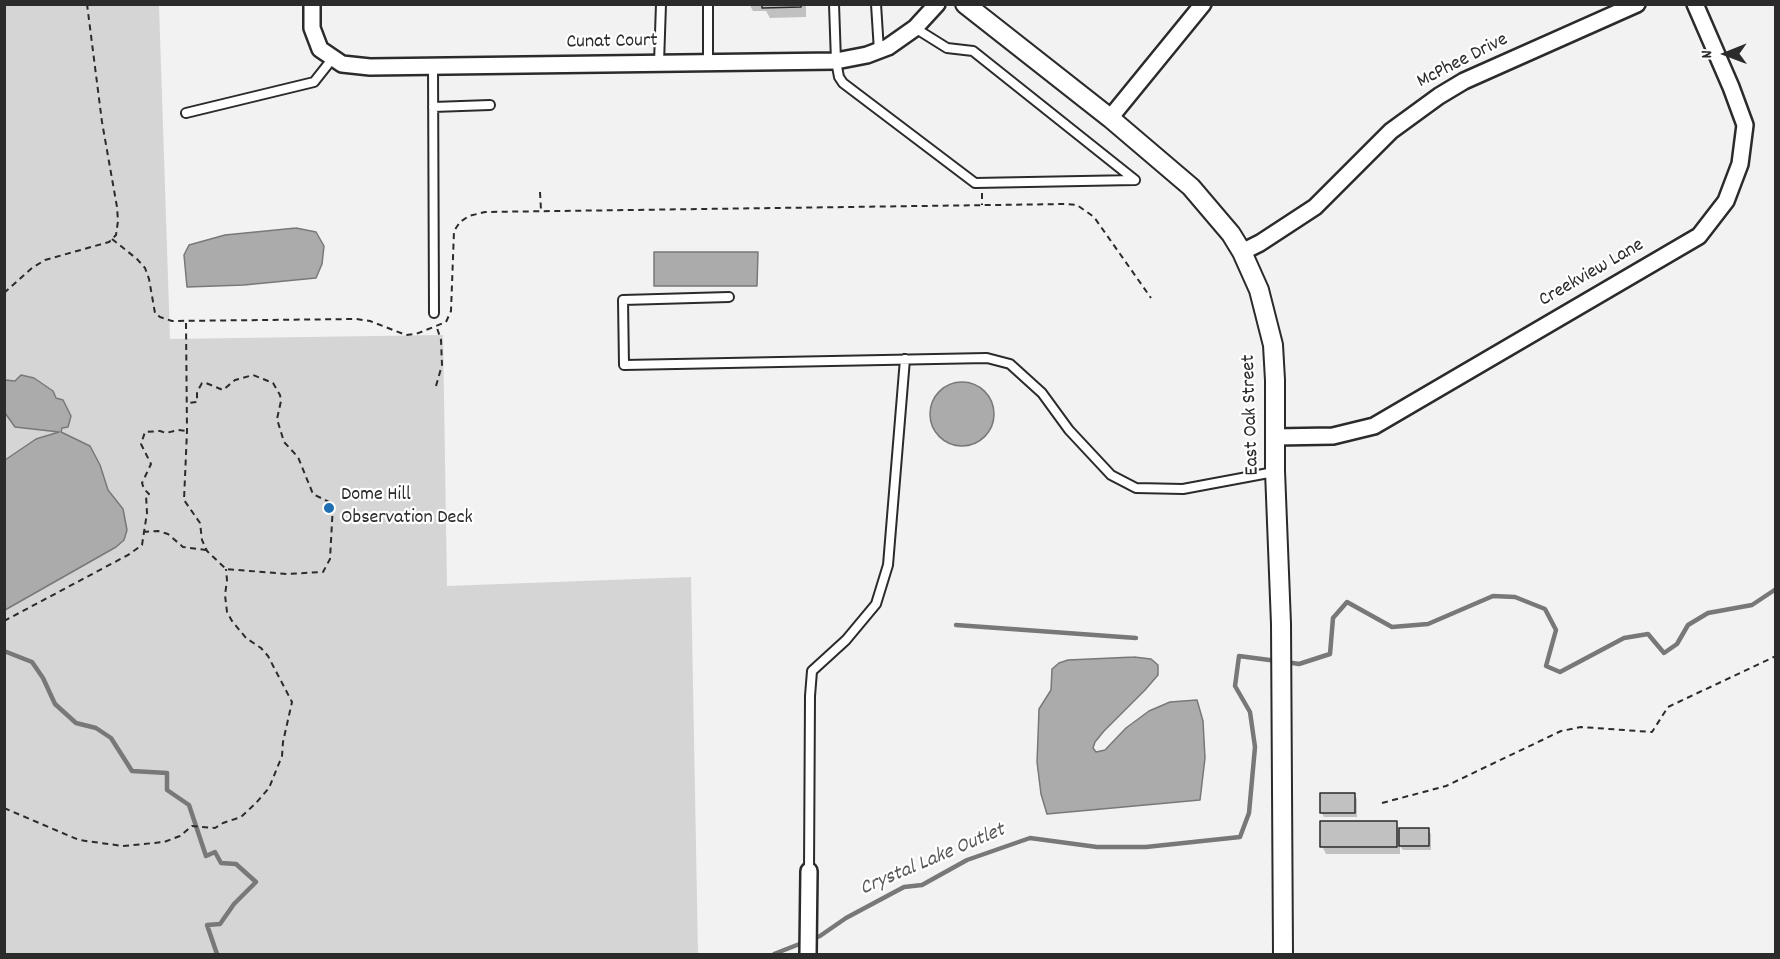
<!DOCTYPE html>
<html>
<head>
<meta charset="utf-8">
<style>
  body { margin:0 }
  #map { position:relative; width:1780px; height:959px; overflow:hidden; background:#f2f2f2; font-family:Dekko,sans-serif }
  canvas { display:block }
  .frame { position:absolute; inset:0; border:6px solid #2b2b2b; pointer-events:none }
  .north { position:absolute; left:1696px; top:24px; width:60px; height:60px; -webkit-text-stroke:4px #fff; paint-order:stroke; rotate:269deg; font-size:16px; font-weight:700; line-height:24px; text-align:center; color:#2b2b2b }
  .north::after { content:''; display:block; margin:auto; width:21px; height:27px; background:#2b2b2b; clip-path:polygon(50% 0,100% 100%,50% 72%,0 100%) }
</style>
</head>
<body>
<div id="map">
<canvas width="1780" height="959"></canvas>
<div class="frame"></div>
<div class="north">N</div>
</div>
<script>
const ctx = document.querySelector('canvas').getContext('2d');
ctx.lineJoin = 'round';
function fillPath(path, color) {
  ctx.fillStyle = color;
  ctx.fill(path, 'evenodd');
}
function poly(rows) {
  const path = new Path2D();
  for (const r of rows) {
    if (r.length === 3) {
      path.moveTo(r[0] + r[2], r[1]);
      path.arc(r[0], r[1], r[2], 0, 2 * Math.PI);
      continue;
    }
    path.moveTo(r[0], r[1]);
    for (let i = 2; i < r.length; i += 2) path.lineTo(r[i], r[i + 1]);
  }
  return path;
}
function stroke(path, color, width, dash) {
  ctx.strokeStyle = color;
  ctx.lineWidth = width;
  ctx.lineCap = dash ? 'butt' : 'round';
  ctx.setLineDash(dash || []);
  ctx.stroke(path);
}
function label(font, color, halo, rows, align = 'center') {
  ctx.font = font + ' Dekko,sans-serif';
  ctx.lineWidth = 4.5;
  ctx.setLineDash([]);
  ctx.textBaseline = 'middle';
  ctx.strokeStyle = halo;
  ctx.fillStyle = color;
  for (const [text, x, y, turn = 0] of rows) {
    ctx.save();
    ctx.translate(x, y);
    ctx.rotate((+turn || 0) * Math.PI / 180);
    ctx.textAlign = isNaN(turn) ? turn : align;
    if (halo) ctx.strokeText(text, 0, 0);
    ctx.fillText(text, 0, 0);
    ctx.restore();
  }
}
const green = poly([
  [5,5,159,5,170,339,443,335,447,586,691,577,698,954,5,954]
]);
const water = poly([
  [296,228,316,232,324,246,322,264,316,278,244,285,187,287,184,255,189,245,225,235,296,228],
  [654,252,758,252,757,286,654,286,654,252],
  [21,375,34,378,53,391,56,398,63,400,71,416,68,427,62,428,61,432,90,446,100,465,108,490,123,509,127,530,124,540,116,547,5,610,5,460,36,439,59,432,15,427,5,413,5,380,15,381,21,375],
  [962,414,32],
  [1134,657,1151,659,1158,665,1158,675,1145,690,1104,731,1095,742,1093,748,1096,752,1105,750,1126,728,1149,711,1170,702,1197,700,1203,721,1205,758,1200,800,1047,814,1041,794,1037,762,1038,737,1039,709,1051,690,1052,669,1059,663,1068,660,1134,657]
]);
const shadow = poly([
  [749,4,806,4,806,17,770,18,766,11,753,11],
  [1354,794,1357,799,1357,817,1324,817,1321,812],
  [1396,822,1400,830,1428,830,1431,834,1431,850,1403,850,1400,846,1400,854,1326,854,1322,846]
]);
const stream = poly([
  [956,625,1136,638],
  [4,651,32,662,43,678,55,704,76,723,96,728,111,738,132,771,167,773,167,790,189,805,206,856,215,852,221,863,236,864,256,882,234,904,220,924,207,925,217,954],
  [1286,662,1299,664,1330,654,1333,618,1347,602,1392,627,1428,624,1493,596,1515,597,1545,609,1556,630,1546,666,1560,672,1624,638,1648,634,1664,653,1677,644,1688,625,1708,613,1752,605,1776,589],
  [774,954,820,936,846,918,904,887,922,885,967,860,1030,838,1097,847,1146,847,1240,837,1249,813,1255,747,1250,712,1235,686,1239,656,1277,661]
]);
const building = poly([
  [762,4,801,4,801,7,762,8,762,4],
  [1320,793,1355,793,1355,813,1320,813,1320,793],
  [1320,821,1397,821,1397,847,1320,847,1320,821],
  [1399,828,1429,828,1429,846,1399,846,1399,828]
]);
const path = poly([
  [540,192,541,210],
  [982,193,982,205],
  [112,239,137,259,145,268,149,279,155,313,160,317,172,321,356,319,370,321,406,335,416,334,446,322,451,311,454,231,460,222,469,216,485,212,1065,204,1077,205,1094,217,1151,298],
  [4,293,32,268,45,260,109,242,116,235,118,221,117,207,102,122,87,4],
  [186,323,187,431,184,500,200,523,202,540,207,551,226,569,287,574,323,572,330,559,333,504,313,494,298,457,284,442,277,419,281,401,280,395,273,383,253,375,235,380,223,390,206,383,202,383,197,392,197,402,187,403],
  [436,386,442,365,441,340,437,328],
  [143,532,158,531,168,534,183,547,206,550],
  [4,621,128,555,142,545,147,513,146,495,149,494,144,489,142,483,151,464,141,444,145,432,160,431,166,433,178,430,187,431],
  [1382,803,1446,786,1561,731,1581,727,1652,732,1668,707,1776,656],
  [4,808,79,840,123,846,164,842,180,836,192,826,215,828,223,823,241,817,256,803,269,788,282,756,283,742,292,702,268,656,261,648,246,638,232,621,227,612,225,595,227,580,226,569]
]);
const service = poly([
  [708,4,708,62],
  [834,4,836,61,839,77,843,83,975,183,1135,180],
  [876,4,879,51],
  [915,28,947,48,973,51,1135,180],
  [659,63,661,4],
  [433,66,434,313],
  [433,107,490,105],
  [186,113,314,82,333,58],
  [729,297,623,300,624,365,987,358,1010,364,1042,393,1069,430,1111,475,1136,488,1183,489,1274,472],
  [809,871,810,696,812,671,846,640,876,604,888,565,905,359]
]);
const minor = poly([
  [312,4,312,28,320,49,342,64,370,67,836,61,867,55,888,47,915,28,937,4],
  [1110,118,1203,4],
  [1242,252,1260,243,1315,207,1391,131,1439,96,1464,81,1637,4],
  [1275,437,1333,436,1374,426,1699,236,1726,201,1740,164,1745,125,1731,87,1695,4],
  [808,954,809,871]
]);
const tertiary = poly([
  [965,4,1110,118,1191,187,1231,234,1242,252,1259,290,1273,345,1275,380,1275,471,1281,624,1283,954]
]);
const markers = [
  [329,508,6,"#1f6fb2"]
];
const streetNames = [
  ["Cunat Court",612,43,-1],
  ["McPhee Drive",1463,62,-27],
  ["Creekview Lane",1592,274,-30],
  ["East Oak Street",1252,415,-92]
];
const poiNames = [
  ["Dome Hill",341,496],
  ["Observation Deck",341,519]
];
const waterNames = [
  ["Crystal Lake Outlet",933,861,-23]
];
fillPath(green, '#d5d5d5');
fillPath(water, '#ababab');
stroke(water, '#787878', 1.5);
fillPath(shadow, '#0003');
stroke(stream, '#787878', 4.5);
fillPath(building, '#c1c1c1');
stroke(building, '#2b2b2b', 1.5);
stroke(service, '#2b2b2b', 12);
stroke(minor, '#2b2b2b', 20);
stroke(tertiary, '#2b2b2b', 22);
stroke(path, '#2b2b2b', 2, [6, 4.5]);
stroke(service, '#fff', 8);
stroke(minor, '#fff', 15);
stroke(tertiary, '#fff', 18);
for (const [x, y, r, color] of markers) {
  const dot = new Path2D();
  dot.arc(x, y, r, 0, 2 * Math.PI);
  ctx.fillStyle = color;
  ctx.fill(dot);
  stroke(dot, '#fff', 2);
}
label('20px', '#2b2b2b', '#fff', streetNames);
label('20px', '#2b2b2b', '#fff', poiNames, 'left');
label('italic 21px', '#585858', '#fff', waterNames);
</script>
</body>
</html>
